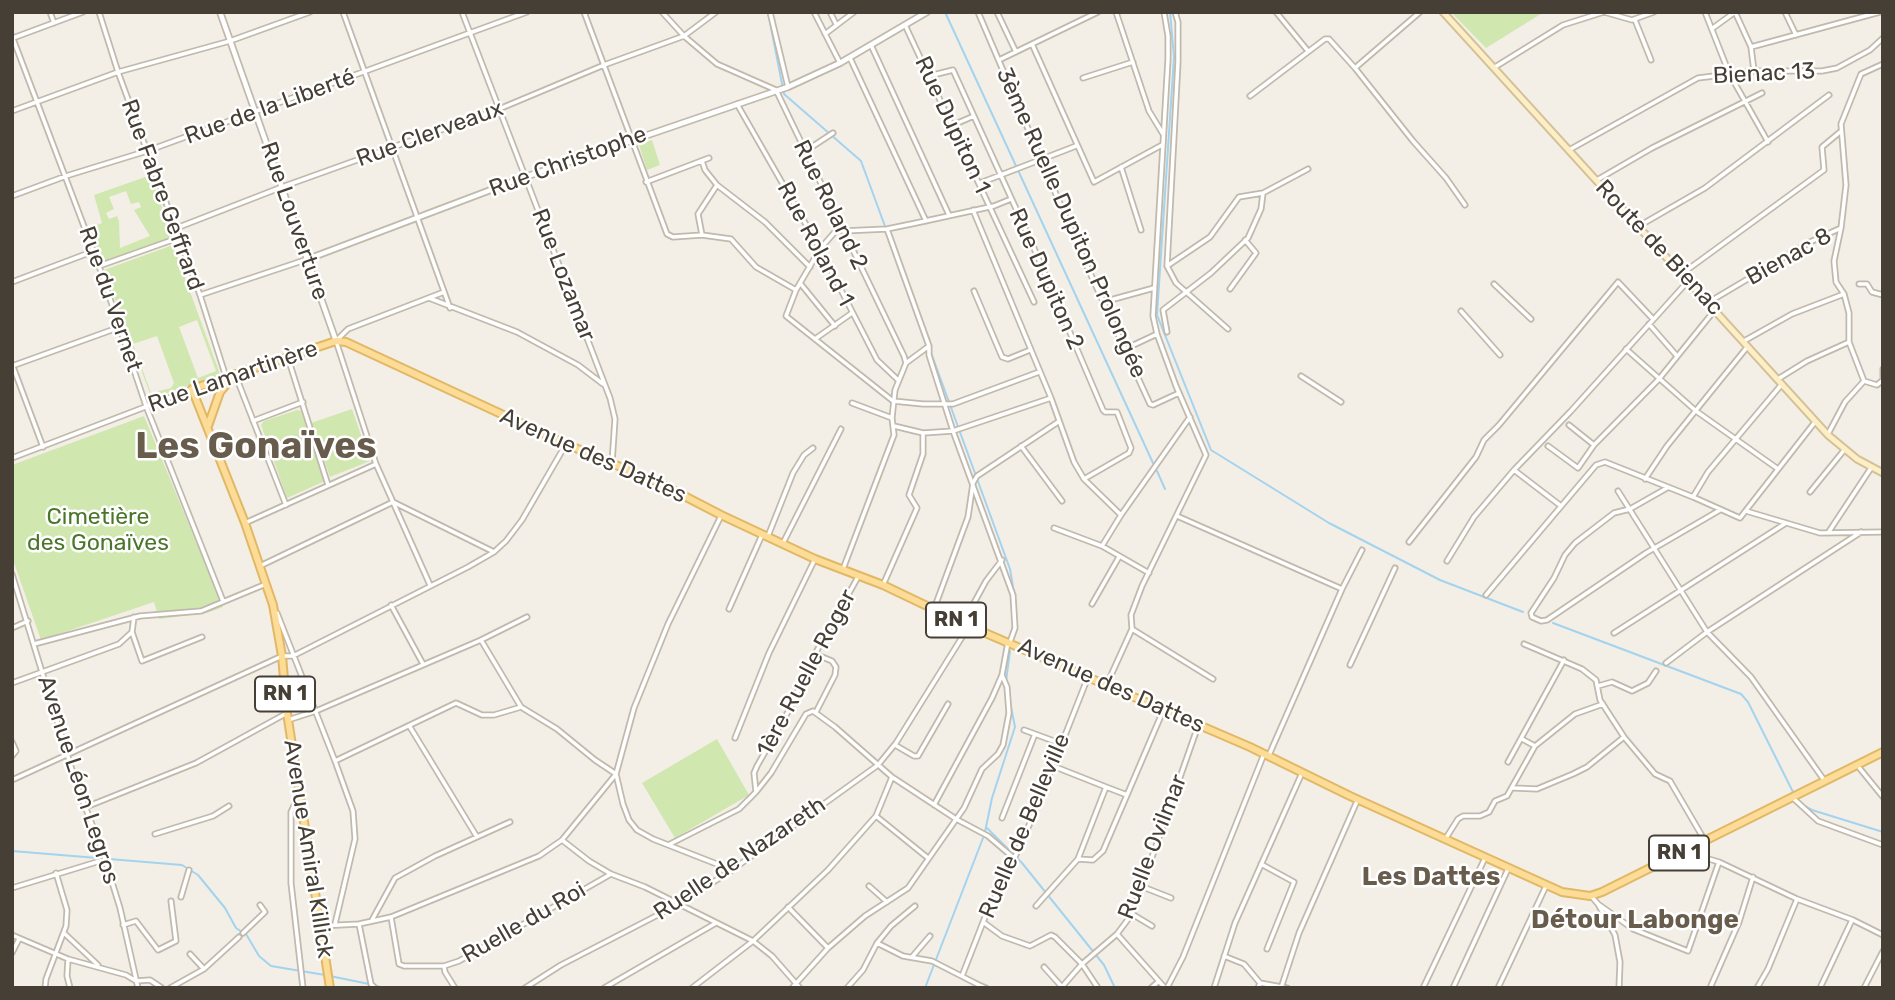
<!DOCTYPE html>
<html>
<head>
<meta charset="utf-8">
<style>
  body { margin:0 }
  #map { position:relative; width:1895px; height:1000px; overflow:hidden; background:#f3efe6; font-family:Rubik,sans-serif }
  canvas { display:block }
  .frame { position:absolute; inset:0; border:14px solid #463f36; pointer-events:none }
</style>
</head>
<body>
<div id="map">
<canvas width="1895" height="1000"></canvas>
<div class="frame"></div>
</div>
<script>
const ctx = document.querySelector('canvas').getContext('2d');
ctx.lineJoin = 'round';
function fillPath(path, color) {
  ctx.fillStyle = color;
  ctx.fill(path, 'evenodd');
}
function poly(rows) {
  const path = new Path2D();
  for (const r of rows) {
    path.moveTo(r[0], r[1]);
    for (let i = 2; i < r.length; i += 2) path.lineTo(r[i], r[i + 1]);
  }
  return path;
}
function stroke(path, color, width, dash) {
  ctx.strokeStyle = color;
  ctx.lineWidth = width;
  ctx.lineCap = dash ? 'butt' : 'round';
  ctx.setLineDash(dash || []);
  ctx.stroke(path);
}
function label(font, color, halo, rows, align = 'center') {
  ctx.font = font + ' Rubik,sans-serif';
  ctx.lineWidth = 5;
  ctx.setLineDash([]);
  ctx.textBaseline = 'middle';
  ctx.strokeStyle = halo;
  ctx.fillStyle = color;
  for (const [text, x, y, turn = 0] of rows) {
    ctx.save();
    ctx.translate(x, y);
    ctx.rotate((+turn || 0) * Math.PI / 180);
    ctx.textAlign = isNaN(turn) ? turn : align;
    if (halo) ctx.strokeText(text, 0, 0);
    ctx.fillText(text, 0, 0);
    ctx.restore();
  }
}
const green = poly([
  [1451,12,1544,12,1486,48],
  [652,140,660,165,647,170,639,145],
  [151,175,172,237,101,262,89,228,102,223,94,195],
  [126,191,131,204,139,202,141,207,134,210,150,236,120,248,119,221,117,216,109,219,106,213,114,209,109,197],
  [173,245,220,374,152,399,104,270],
  [197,320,216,371,198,378,179,327],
  [157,336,174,383,171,388,151,393,133,344],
  [352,409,370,461,330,477,311,423],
  [297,410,301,411,325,481,287,498,261,425,264,421],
  [144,416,223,607,207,613,159,619,154,602,41,640,12,557,12,465],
  [717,739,749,795,675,838,642,783]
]);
const stream = poly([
  [768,12,784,94,861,161,886,229],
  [945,12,1153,463],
  [1170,12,1174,57,1157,315,1211,450,1329,523,1440,580,1523,612],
  [930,350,1010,569,1014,593],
  [1157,471,1165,489],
  [1016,609,1016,627],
  [1553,623,1741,694,1748,702,1794,794],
  [1006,681,1010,651],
  [1801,804,1812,810,1883,832],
  [987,828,1022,863,1104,965,1115,988],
  [985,832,992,798,1015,727,1009,697],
  [12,851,182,865,198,875,225,908,236,928,242,932],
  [246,934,259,956,271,966,325,975],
  [330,976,369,984],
  [374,985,383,988],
  [925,988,983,838]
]);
const minor = poly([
  [50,12,54,23],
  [99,12,118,72,200,295,226,377],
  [343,12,450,308],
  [462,12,610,398,615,419,612,463],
  [584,12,667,234,673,237,702,235,731,239,756,267,796,290,820,249,840,226],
  [662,12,684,36,717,64,776,90,904,356,906,363,895,390,892,418,894,435,843,569],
  [770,12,788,87],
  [814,12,840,63],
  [830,12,836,24],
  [978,12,1085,262,1150,404,1153,405,1179,393],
  [997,12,1016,52],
  [1116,12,1149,111,1163,134],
  [1175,12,1178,22,1178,62,1167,266,1176,283,1228,329],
  [1276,12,1308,51],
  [1705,12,1729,73,1768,142],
  [1735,12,1751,47],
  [1785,12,1796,35],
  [1635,20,1651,60],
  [905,25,1034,302],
  [1713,28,1735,12],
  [825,34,854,12],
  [12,36,99,266,146,406,223,601],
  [13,38,83,12],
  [1032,44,1094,182,1162,145],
  [871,45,949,215],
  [850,58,926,221],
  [999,60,1098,12],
  [1495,67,1563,25,1604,12,1632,20,1654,12],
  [1355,68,1413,141,1446,178,1465,205],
  [1754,71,1751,47,1880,12],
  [929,76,953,70,1033,246,1103,410,1105,412,1117,412,1131,448,1129,453,1084,479],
  [1083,78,1133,62],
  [1250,96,1325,39,1329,39,1355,68,1420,12],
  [737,104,820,249,877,360,897,379],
  [12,111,118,72,230,41,310,12],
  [953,125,974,116],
  [1569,150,1698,78,1754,71,1822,71,1837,68,1870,50,1883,38],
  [804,152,833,133],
  [702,161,705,170,717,185],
  [1121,167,1141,230],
  [1597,180,1652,148,1762,93],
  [646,182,709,158],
  [980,183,1076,146],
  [12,196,66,176,147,151,527,12],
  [973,210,1051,398,1074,462,1084,479,1121,515],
  [1639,226,1705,188,1829,95],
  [1841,228,1834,261,1836,282,1844,294,1849,313,1849,342,1864,381,1877,385,1883,380],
  [174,229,282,187,499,109,604,65,684,36,716,12],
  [887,229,929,346,929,355,953,431,1013,595,1015,628,1010,642],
  [843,231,887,229,916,223,994,206,1011,199],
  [702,235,698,214,717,185,765,222,810,267],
  [99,266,178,238],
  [1167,266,1210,237,1239,197,1263,193,1308,169],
  [1683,273,1824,170,1822,147,1840,132],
  [12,282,94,251],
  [800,283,835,326],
  [1494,284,1531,319],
  [1859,284,1867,284,1872,292,1883,295],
  [1230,289,1256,253,1245,240],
  [796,290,786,316,893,401,923,404,953,404,1039,372],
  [974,291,1002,357,1008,359,1030,350],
  [200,295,308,259],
  [429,298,517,332,578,365,603,384],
  [1103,302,1154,288],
  [1709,302,1810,242,1841,228,1846,185,1841,124,1861,74,1883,64],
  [1461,311,1500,355],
  [1649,324,1677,356],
  [1167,332,1163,310,1211,273,1248,238,1261,209,1263,193],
  [815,339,852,313],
  [1744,341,1792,314,1844,294],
  [1125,349,1157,334],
  [1626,349,1696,411,1778,469],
  [288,358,328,485],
  [906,363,929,346],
  [12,364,43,447],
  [12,366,120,327],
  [1883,369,1883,378],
  [235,374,286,505],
  [1301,376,1341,402],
  [1778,379,1807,361,1849,342],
  [852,403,892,418],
  [253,421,303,402],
  [1569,425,1594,445],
  [894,426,923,433,953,431,1051,398],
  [1828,434,1845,402,1864,381],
  [1021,446,1062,501],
  [1548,446,1578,468,1594,445,1659,379,1714,311],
  [12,458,192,389],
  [1514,470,1561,506],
  [1645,479,1667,446,1748,346],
  [1667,488,1630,509,1614,513,1575,543,1565,555,1554,578,1531,613,1532,617,1541,621,1547,620,1646,553,1720,510],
  [1618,491,1707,632,1751,677,1824,780],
  [1810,492,1845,449],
  [1693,497,1740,518,1815,422],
  [1746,511,1820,533,1883,532],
  [1177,516,1342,589],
  [245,523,376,464],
  [1054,528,1102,546,1149,573],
  [1828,533,1871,468],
  [768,536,793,473,804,455,813,448],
  [1409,542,1476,457,1484,440,1499,425,1618,282,1653,319],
  [783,543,841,429],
  [1102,546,1121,515,1190,417],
  [1447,561,1474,517,1514,470,1571,411,1689,280],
  [260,566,393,502,494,552],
  [12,574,76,783,103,853,120,908,138,988],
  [430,585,376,464,336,341,348,329,444,292],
  [883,585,917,508,909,495,923,454,923,433],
  [1486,595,1596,465,1605,462,1693,497,1708,472,1782,384],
  [1092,604,1119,557],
  [391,605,423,664],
  [729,609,762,535],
  [934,609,968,517,973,483,977,476,1058,422],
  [277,613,335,761,353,811,355,839,335,924],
  [963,623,986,581,1002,560],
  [12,628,28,621],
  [1132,629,1213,679],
  [132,632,142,661,202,637],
  [1614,633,1786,523],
  [481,640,521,707],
  [34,644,140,616,201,611,266,584],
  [1524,644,1582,669,1596,680,1600,700,1624,737,1655,774,1670,781,1705,841],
  [815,654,832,661,836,667,835,675,816,712],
  [1666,663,1707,632,1861,532],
  [1350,665,1395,568],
  [12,683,119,644,132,632,134,617],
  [1107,684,1132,629,1131,615,1142,586,1206,455,1176,386,1157,334,1153,316,1168,59,1168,36,1164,12],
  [1598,686,1612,682,1632,691,1648,683,1656,671],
  [288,720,316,711,481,640,527,617],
  [410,727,477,837],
  [1024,730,1062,744],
  [735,738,769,653,815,559],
  [1522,739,1535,746],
  [12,742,16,751,12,756],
  [895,745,914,756,918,756,948,704],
  [1269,755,1342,589,1362,550],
  [335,761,456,703,482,715,494,715,521,707,557,729,595,760,616,774],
  [1508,762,1564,660],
  [1857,765,1883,797],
  [616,774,623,804,629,820,637,830,653,839,732,870],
  [12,780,282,656,293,656,468,567,494,552,506,541,522,520,566,444],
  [1106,787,1127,795],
  [1514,788,1537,789,1573,774,1587,767,1624,737],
  [756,792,771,773,806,714,813,711,835,727,892,777,956,819,988,836,1015,859],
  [299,795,291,812,291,883,303,988],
  [1793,798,1818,821,1883,845],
  [934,805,992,698,1002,675,1008,642],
  [86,807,196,763,287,713],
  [876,816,928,858],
  [1002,818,1035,734],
  [155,834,213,816,229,806],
  [1446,838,1458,819,1463,816,1480,816,1489,812,1495,801,1507,796,1535,746,1575,714,1603,704],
  [562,840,589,861,611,874,645,887,753,941,772,956,800,988],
  [670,844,739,809,756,792,754,773,757,766,789,710,815,654,858,577],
  [1685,852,1719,862,1797,899,1853,920,1883,935],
  [1078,859,1093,860,1103,851,1163,711],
  [1261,864,1294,882,1267,949],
  [869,886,887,902],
  [1143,887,1171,898],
  [12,888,100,861,106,864],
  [181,897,189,870],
  [1592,897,1598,904,1615,935,1620,962,1619,988],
  [1598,904,1633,929,1688,951,1719,862],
  [1036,906,1078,859,1106,787,1053,766],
  [788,907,828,948],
  [1132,914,1152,926],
  [391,917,399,964,404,966,444,966,459,961,611,874],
  [372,920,395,878,435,856,510,822],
  [983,922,1002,936,1030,946,1051,935,1055,937,1082,964,1098,988],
  [359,924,371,984,375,988],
  [123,925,136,921,158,950,176,941,171,901],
  [320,926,359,924,391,917,539,856,562,840,616,774,634,708,668,624,721,516],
  [64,933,98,965],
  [243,933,265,912,260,905],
  [1117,934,1165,988],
  [12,935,68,959,126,975,136,981,150,980,162,988],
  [877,943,903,956,932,961,979,985],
  [12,953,19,939],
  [190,954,204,969],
  [1224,956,1244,964,1260,983],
  [912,957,930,936],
  [68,959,67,976,70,988],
  [444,966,445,972,455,988],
  [1044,967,1062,987],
  [962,976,989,907,1003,884,1034,814,1088,677],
  [45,988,46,979,66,926,67,910,56,873],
  [170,988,204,969,239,937],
  [525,988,561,965,679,904,732,870,878,765,896,743,969,626],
  [604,988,716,923],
  [692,988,753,941,828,870,876,816,892,777],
  [792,988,828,948,865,916,908,888,964,808,982,769,998,754,1003,745,1009,713,1007,687,1002,675],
  [847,988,863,970,877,943,891,926,915,906],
  [979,988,979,985,986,988],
  [1061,988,1082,964,1117,934,1132,914,1198,726],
  [1151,988,1158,982],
  [1167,988,1183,957,1264,754],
  [1214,988,1235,923,1302,773],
  [1258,988,1260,983,1287,988],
  [1281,988,1299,933,1358,799],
  [1423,988,1485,858],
  [1453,988,1508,869],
  [1498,988,1546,886],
  [1710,988,1739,922,1753,877],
  [1757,988,1768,969,1797,899],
  [1820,988,1852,920],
  [1864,988,1883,951]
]);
const tertiary = poly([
  [220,12,336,341],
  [308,259,525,177,788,87,840,63,927,12]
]);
const secondary = poly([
  [1443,12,1828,435,1857,459,1883,473]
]);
const primary = poly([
  [208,426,220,392,235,374],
  [330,988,287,713,282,656,273,605,245,523,192,389,336,341,346,342,566,444,661,484,721,515,815,559,883,585,969,626,1250,747,1350,796,1562,892,1590,896,1602,892,1883,752]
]);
const shields = [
  [956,620,60],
  [285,694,60],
  [1679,853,60]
];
const shieldNames = [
  ["RN 1",956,620],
  ["RN 1",285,694],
  ["RN 1",1679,853]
];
const streetNames = [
  ["Bienac 13",1764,74,-3],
  ["Rue de la Liberté",270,107,-20],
  ["Rue Dupiton 1",952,125,65],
  ["Rue Clerveaux",430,134,-20],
  ["Rue Christophe",568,162,-20],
  ["Rue Fabre Geffrard",162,195,70],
  ["Rue Roland 2",830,205,64],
  ["Rue Louverture",294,221,71],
  ["3ème Ruelle Dupiton Prolongée",1071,223,66],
  ["Rue Roland 1",815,244,62],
  ["Route de Bienac",1659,248,47],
  ["Bienac 8",1789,257,-29],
  ["Rue Lozamar",563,275,69],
  ["Rue Dupiton 2",1046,279,66],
  ["Rue du Vernet",110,299,71],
  ["Rue Lamartinère",233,377,-19],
  ["Avenue des Dattes",593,456,24],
  ["1ère Ruelle Roger",807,673,-62],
  ["Avenue des Dattes",1111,686,24],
  ["Avenue Léon Legros",78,780,72],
  ["Ruelle de Belleville",1025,826,-67],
  ["Ruelle Ovilmar",1153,847,-69],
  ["Avenue Amiral Killick",308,849,81],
  ["Ruelle de Nazareth",740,859,-34],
  ["Ruelle du Roi",524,923,-30]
];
const parkNames = [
  ["Cimetière",98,517],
  ["des Gonaïves",98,543]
];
const quarterNames = [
  ["Les Dattes",1431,877],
  ["Détour Labonge",1635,920]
];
const townNames = [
  ["Les Gonaïves",256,447]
];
fillPath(green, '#d0e7b0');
stroke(stream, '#a3d3ef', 2);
stroke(minor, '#c1b9ac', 7);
stroke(tertiary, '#c1b9ac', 8);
stroke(secondary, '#d2c197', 9);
stroke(primary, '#e1b866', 10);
stroke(minor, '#fff', 3.5);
stroke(tertiary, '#fff', 4.5);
stroke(secondary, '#fdeec6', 5);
stroke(primary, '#fcdc96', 6);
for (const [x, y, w] of shields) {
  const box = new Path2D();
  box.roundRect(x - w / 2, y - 17.5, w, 35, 5);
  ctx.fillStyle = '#fff';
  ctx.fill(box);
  stroke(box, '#463f36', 2);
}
label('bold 21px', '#463f36', null, shieldNames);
label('23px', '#463f36', '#fff', streetNames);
label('23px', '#4a762a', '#fff', parkNames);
label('bold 26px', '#685c4d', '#fff', quarterNames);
label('bold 37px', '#685c4d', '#fff', townNames);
</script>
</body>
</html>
